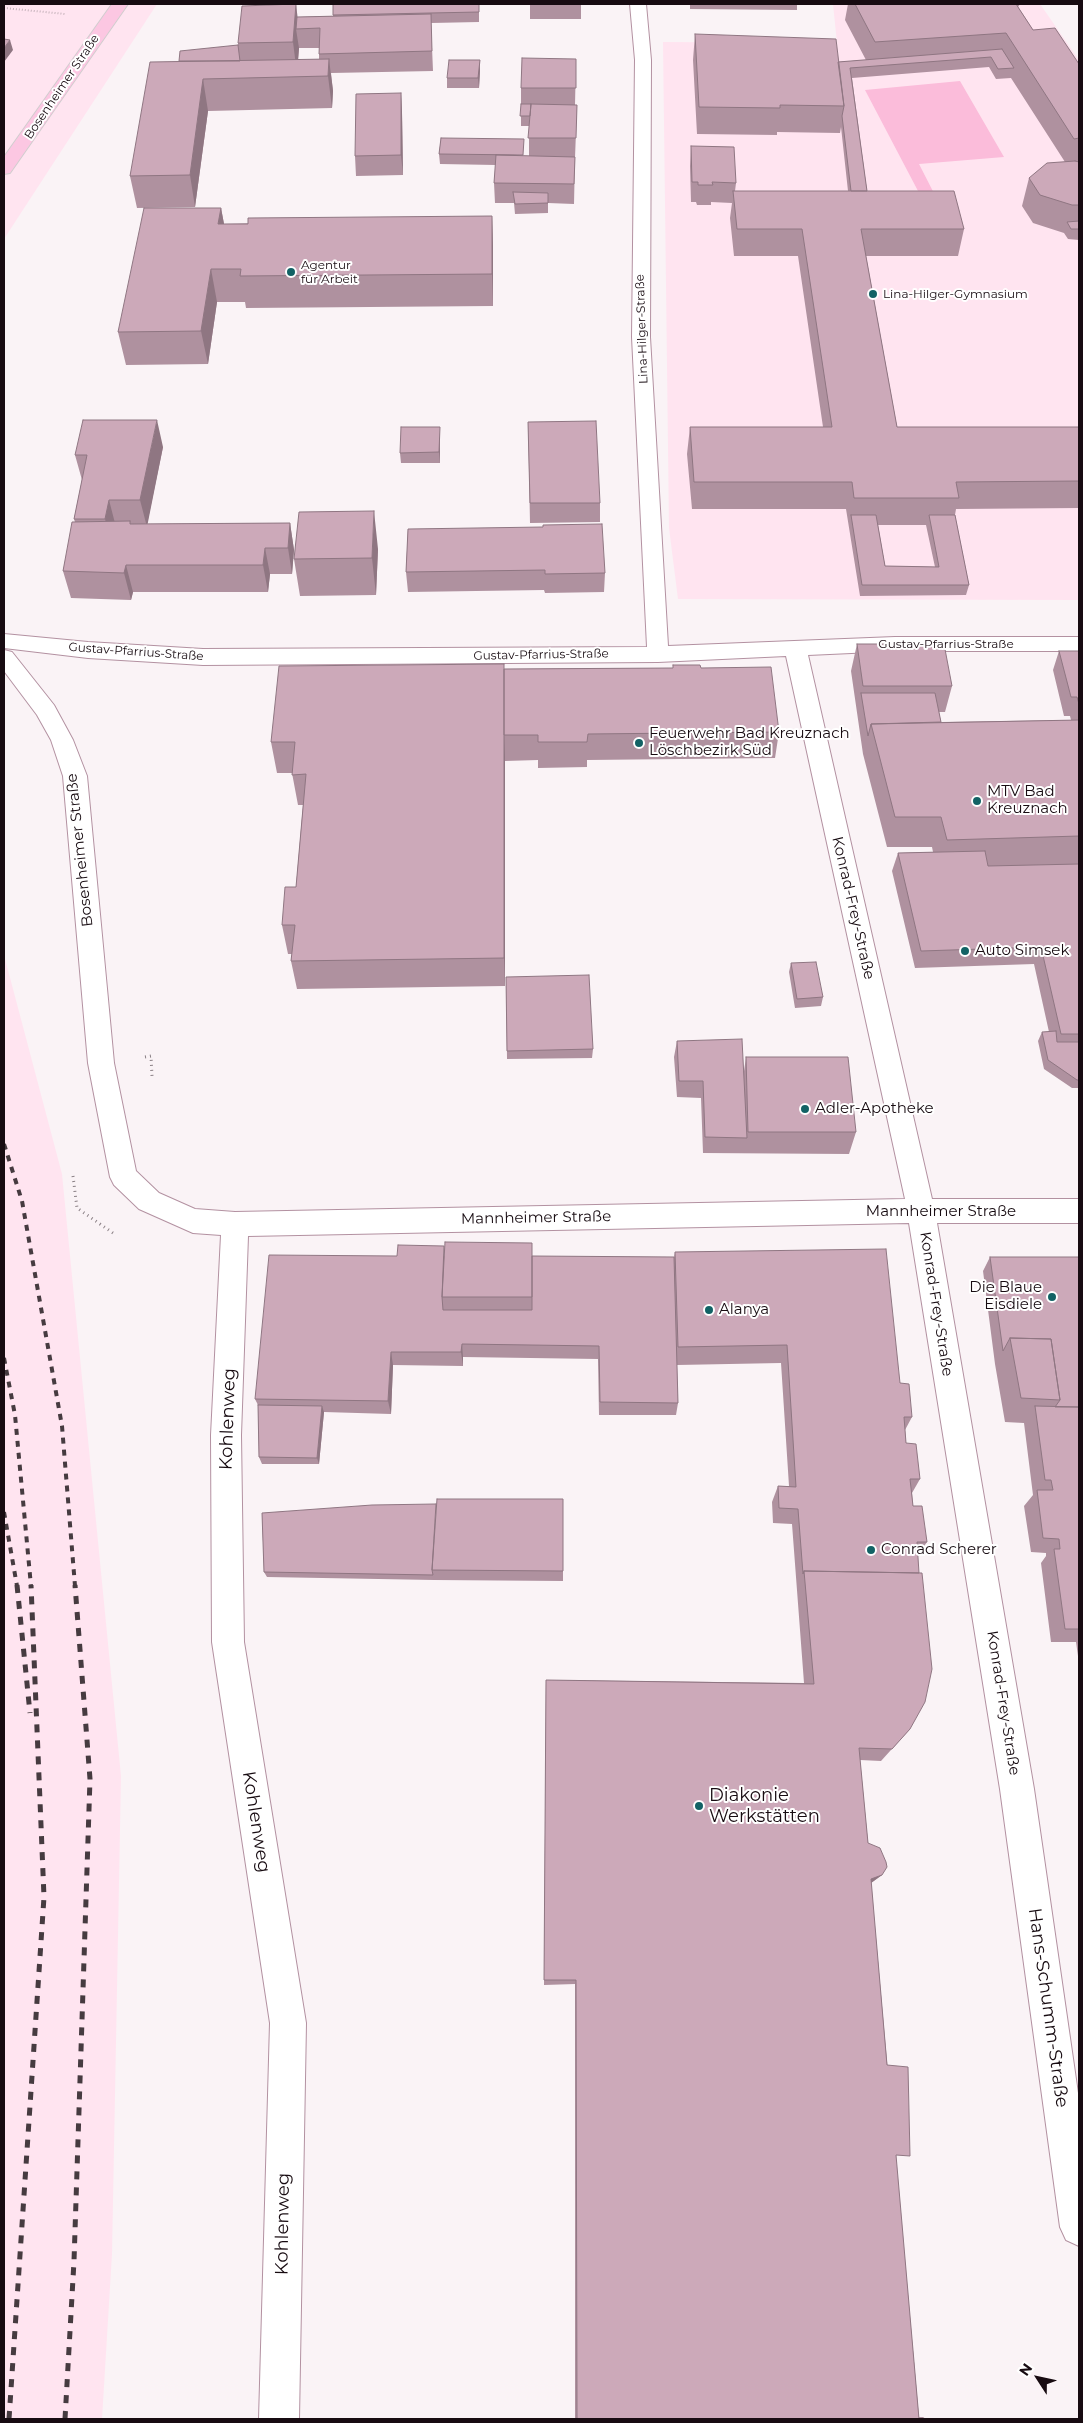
<!DOCTYPE html>
<html>
<head>
<meta charset="utf-8">
<style>
  body { margin:0 }
  #map { position:relative; width:1083px; height:2423px; overflow:hidden; background:#faf3f6; font-family:Montserrat,sans-serif }
  canvas { display:block }
  .frame { position:absolute; inset:0; border:5px solid #170b11; pointer-events:none }
  .north { position:absolute; left:1013px; top:2353px; width:50px; height:50px; -webkit-text-stroke:4px #fff; paint-order:stroke; rotate:305deg; font-size:14px; font-weight:700; line-height:20px; text-align:center; color:#170b11 }
  .north::after { content:''; display:block; margin:auto; width:18px; height:22px; background:#170b11; clip-path:polygon(50% 0,100% 100%,50% 72%,0 100%) }
</style>
</head>
<body>
<div id="map">
<canvas width="1083" height="2423"></canvas>
<div class="frame"></div>
<div class="north">N</div>
</div>
<script>
const ctx = document.querySelector('canvas').getContext('2d');
ctx.lineJoin = 'round';
function fillPath(path, color) {
  ctx.fillStyle = color;
  ctx.fill(path, 'evenodd');
}
function poly(rows) {
  const path = new Path2D();
  for (const r of rows) {
    path.moveTo(r[0], r[1]);
    for (let i = 2; i < r.length; i += 2) path.lineTo(r[i], r[i + 1]);
  }
  return path;
}
function stroke(path, color, width, dash) {
  ctx.strokeStyle = color;
  ctx.lineWidth = width;
  ctx.lineCap = dash ? 'butt' : 'round';
  ctx.setLineDash(dash || []);
  ctx.stroke(path);
}
function label(font, color, halo, rows, align = 'center') {
  ctx.font = font + ' Montserrat,sans-serif';
  ctx.lineWidth = 4;
  ctx.setLineDash([]);
  ctx.textBaseline = 'middle';
  ctx.strokeStyle = halo;
  ctx.fillStyle = color;
  for (const [text, x, y, turn = 0] of rows) {
    ctx.save();
    ctx.translate(x, y);
    ctx.rotate((+turn || 0) * Math.PI / 180);
    ctx.textAlign = isNaN(turn) ? turn : align;
    if (halo) ctx.strokeText(text, 0, 0);
    ctx.fillText(text, 0, 0);
    ctx.restore();
  }
}
const built = poly([
  [4,4,157,4,4,239],
  [833,4,1040,4,1079,60,1079,600,678,599,669,528,663,42,837,43],
  [4,955,62,1174,121,1776,112,2254,102,2419,4,2419]
]);
const green = poly([
  [960,81,1004,157,919,164,942,209,928,210,865,90]
]);
const pathFar1 = poly([
  [4,8,65,14]
]);
const path = poly([
  [145,1057,151,1056,152,1076],
  [73,1176,77,1208,113,1233]
]);
const minor = poly([
  [630,4,646,4,651,60,650,337,668,646,895,637,1079,637,1079,651,895,651,808,655,932,1199,1079,1199,1079,1223,937,1223,1034,1789,1079,2100,1079,2246,1066,2240,1060,2227,1000,1789,909,1223,248,1236,241,1435,244,1642,306,2023,299,2419,259,2419,270,2023,212,1642,211,1435,221,1235,193,1233,139,1209,114,1185,110,1177,88,1063,63,776,51,740,37,715,4,671,4,650,12,652,54,705,73,740,87,776,114,1063,136,1171,159,1193,195,1209,235,1212,905,1199,786,656,658,662,203,665,88,658,4,648,4,634,88,642,203,649,647,647,632,337,635,60,630,4]
]);
const major = poly([
  [112,4,128,4,10,173,4,174,4,157,112,4]
]);
const railFar1 = poly([
  [4,1144,22,1201,62,1426,75,1586],
  [4,1358,15,1415,31,1586],
  [4,1512,17,1586]
]);
const rail = poly([
  [17,1585,30,1713],
  [9,2419,44,1897,31,1585],
  [65,2419,74,2261,90,1779,75,1585]
]);
const wall = poly([
  [296,4,297,17,333,16,333,4,479,4,479,22,431,23,433,71,331,73,333,91,332,108,208,111,195,207,137,208,130,176,179,61,238,45,238,43],
  [299,48,319,48,319,59,298,60],
  [530,4,581,4,581,19,530,19],
  [690,4,797,4,797,10,690,9],
  [848,4,1020,4,1018,7,1033,30,1079,64,1079,240,1068,239,1064,233,1033,223,1022,206,1029,178,1065,162,1011,78,996,79,989,67,852,78,867,191,964,229,958,256,866,256,897,427,1079,427,1079,508,956,509,955,515,969,585,966,595,860,596,846,509,692,509,687,454,690,427,823,427,798,256,734,256,730,218,732,203,711,202,711,205,697,205,696,202,691,202,690,166,691,146,736,183,735,191,848,191,841,127,840,133,777,132,777,135,697,134,693,60,695,34,838,62,866,60,845,20],
  [878,525,926,525,935,567,885,566],
  [576,59,575,105,577,105,575,158,574,204,548,203,548,213,515,214,514,203,495,203,494,183,496,165,440,164,439,154,441,138,524,156,529,156,529,126,521,126,521,88],
  [480,60,480,70,479,88,447,88,447,78],
  [401,93,402,113,403,175,356,176,355,156],
  [221,208,224,224,492,216,493,248,493,306,246,308,245,302,217,302,208,364,126,365,118,332],
  [528,422,600,503,600,522,530,523],
  [440,437,440,463,401,463,400,453],
  [163,447,147,524,290,523,294,550,292,574,270,574,268,592,133,592,131,600,71,598,63,571,75,522,74,519,82,480,75,455],
  [408,529,605,573,604,592,545,593,544,590,408,592,406,572],
  [378,549,376,595,300,596,294,559],
  [857,644,952,686,945,712,939,712,941,722,1071,720,1070,716,1064,716,1053,670,1059,651,1079,651,1079,1088,1072,1088,1044,1069,1038,1041,1042,1032,1049,1032,1034,964,915,968,892,871,898,853,933,852,932,847,887,847,863,754,851,671],
  [701,668,779,732,775,758,587,760,587,767,538,768,538,760,505,761,505,757,505,986,297,989,291,961,292,954,288,954,282,925,296,887,303,805,298,805,292,773,277,773,271,742,504,669],
  [791,963,823,997,821,1006,795,1008,789,972],
  [506,977,593,1049,592,1058,507,1059],
  [677,1041,744,1071,746,1057,856,1132,849,1154,703,1153,701,1098,677,1097,674,1057],
  [675,1252,900,1383,912,1417,905,1430,906,1443,920,1479,912,1493,913,1506,927,1542,918,1555,910,1729,881,1761,860,1760,868,1843,882,1875,871,1883,919,2417,923,2417,926,2419,575,2419,575,1984,544,1985,546,1680,804,1683,792,1524,773,1523,772,1502,778,1486,789,1486,781,1363,677,1365,678,1403,676,1415,599,1415,598,1359,463,1357,463,1366,393,1365,391,1414,324,1412,319,1464,262,1464,259,1457,258,1405,255,1399,397,1256,674,1257],
  [990,1257,1079,1257,1079,1663,1076,1642,1051,1642,1041,1563,1046,1556,1046,1553,1031,1552,1024,1506,1033,1495,1024,1423,1005,1422,995,1364,983,1271],
  [262,1513,563,1571,563,1581,434,1580,267,1577,264,1572]
]);
const shadedWall = poly([
  [296,4,299,29,296,29,299,48,297,74,293,42],
  [10,40,13,50,4,62,4,48],
  [329,59,333,91,332,108,328,76],
  [480,60,480,70,479,88,478,78],
  [203,79,208,111,195,207,190,175],
  [401,93,402,113,403,175,401,155],
  [221,208,227,240,218,224],
  [492,216,493,248,493,306,492,274],
  [211,269,217,302,208,364,201,331],
  [157,420,163,447,147,527,140,500],
  [440,427,440,463,439,452],
  [109,500,116,527,112,545,105,519],
  [374,511,378,549,376,595,372,558],
  [290,523,294,550,292,574,288,548],
  [265,548,270,574,268,592,263,565],
  [126,565,133,592,131,600,124,573],
  [504,735,505,757,505,986,504,958],
  [462,1344,463,1357,463,1366,461,1352],
  [391,1352,393,1365,391,1414,388,1401],
  [322,1406,324,1412,319,1464,317,1458],
  [882,1875,871,1883,871,1879]
]);
const building = poly([
  [296,4,293,42,238,43,242,6,296,4],
  [333,4,479,4,479,12,333,15,333,4],
  [855,4,1016,4,1033,30,1055,28,1079,64,1079,138,1074,139,1006,33,875,42,855,4],
  [431,14,432,51,319,54,320,28,296,29,297,17,431,14],
  [695,34,836,39,844,106,780,105,780,108,699,107,695,34],
  [4,39,10,40,4,48,4,39],
  [238,45,240,61,179,61,180,51,238,45],
  [1002,49,1014,68,998,69,991,57,850,68,867,191,851,191,842,116,844,106,838,62,1002,49],
  [522,58,576,59,576,88,521,88,522,58],
  [329,59,328,76,203,79,190,175,130,176,150,62,329,59],
  [449,60,480,60,478,78,447,78,449,60],
  [401,93,401,155,355,156,356,94,401,93],
  [521,104,531,104,530,116,520,116,521,104],
  [531,104,577,105,576,138,528,138,531,104],
  [441,138,524,139,523,155,439,154,441,138],
  [691,146,734,147,736,183,712,182,713,185,698,185,698,182,692,182,691,146],
  [496,155,575,157,574,184,494,183,496,155],
  [1075,161,1079,162,1079,205,1072,205,1040,195,1029,178,1047,163,1075,161],
  [733,191,954,191,964,229,861,229,897,427,1079,427,1079,481,956,482,959,498,854,498,852,482,694,482,690,427,832,427,802,229,737,229,733,191],
  [513,192,548,193,548,203,515,204,513,192],
  [144,208,221,208,218,224,248,224,248,218,492,216,492,274,240,276,241,269,211,269,201,331,118,332,144,208],
  [1079,221,1079,229,1071,229,1067,222,1079,221],
  [83,420,157,420,140,500,109,500,105,519,74,519,87,455,75,455,83,420],
  [596,421,600,503,530,503,528,422,596,421],
  [401,427,440,427,439,452,400,453,401,427],
  [374,511,372,558,294,559,299,512,374,511],
  [851,515,876,515,885,566,939,567,929,515,955,515,969,585,862,585,851,515],
  [130,521,130,524,290,523,288,548,265,548,263,565,126,565,124,573,63,571,72,522,130,521],
  [602,524,605,573,545,574,545,570,406,572,408,529,543,527,543,525,602,524],
  [857,644,944,644,952,686,863,686,857,644],
  [1059,651,1079,651,1079,704,1077,697,1071,697,1059,651],
  [504,664,504,958,291,961,295,925,282,925,285,887,296,887,306,774,292,775,295,742,271,742,279,666,504,664],
  [673,665,700,665,701,668,771,667,779,732,588,734,587,742,538,742,538,735,504,735,504,669,673,668,673,665],
  [861,693,935,693,941,722,871,724,868,736,861,693],
  [1079,720,1079,836,947,840,941,817,895,817,871,724,1079,720],
  [985,851,988,866,1079,864,1079,1034,1061,1034,1041,947,921,951,898,853,985,851],
  [816,962,823,997,797,999,791,963,816,962],
  [589,975,593,1049,507,1051,506,977,589,975],
  [1056,1031,1057,1042,1079,1042,1079,1080,1077,1080,1048,1060,1042,1032,1056,1031],
  [742,1039,747,1138,705,1137,703,1081,679,1081,677,1041,742,1039],
  [746,1057,848,1057,856,1132,748,1132,746,1057],
  [445,1242,532,1243,532,1297,442,1297,445,1242],
  [398,1245,444,1246,442,1297,443,1310,532,1310,532,1256,674,1257,678,1403,600,1402,599,1346,462,1344,461,1352,391,1352,388,1401,255,1399,269,1255,397,1256,398,1245],
  [886,1249,900,1383,909,1384,912,1417,904,1417,906,1443,916,1444,920,1479,910,1479,913,1506,922,1506,927,1542,917,1542,919,1573,804,1571,803,1574,798,1509,779,1508,778,1486,796,1487,787,1345,678,1347,675,1252,886,1249],
  [990,1257,1079,1257,1079,1407,1055,1407,1060,1400,1051,1339,1010,1338,1003,1351,990,1257],
  [1010,1338,1051,1339,1060,1400,1021,1398,1010,1338],
  [258,1405,322,1406,317,1458,259,1457,258,1405],
  [1035,1406,1079,1407,1079,1629,1065,1629,1054,1549,1060,1549,1059,1539,1043,1538,1037,1490,1053,1490,1051,1480,1045,1480,1035,1406],
  [437,1499,563,1499,563,1571,432,1570,437,1499],
  [436,1504,432,1570,433,1575,264,1572,262,1513,372,1505,436,1504],
  [804,1571,922,1573,932,1669,925,1702,910,1729,892,1749,859,1748,868,1843,880,1848,886,1862,887,1867,882,1875,871,1879,887,2065,908,2067,910,2156,896,2155,919,2419,577,2419,576,1980,544,1980,546,1680,814,1684,804,1571]
]);
const markers = [
  [291,272,5,"#126265"],
  [873,294,5,"#126265"],
  [639,743,5,"#126265"],
  [977,801,5,"#126265"],
  [965,951,5,"#126265"],
  [805,1109,5,"#126265"],
  [1052,1297,5,"#126265"],
  [709,1310,5,"#126265"],
  [871,1550,5,"#126265"],
  [699,1806,5,"#126265"]
];
const farStreetnames = [
  ["Bosenheimer Straße",62,87,-56],
  ["Lina-Hilger-Straße",642,329,-92],
  ["Gustav-Pfarrius-Straße",946,644],
  ["Gustav-Pfarrius-Straße",136,652,4],
  ["Gustav-Pfarrius-Straße",541,655,-1]
];
const farPoinames = [
  ["Agentur",301,265],
  ["für Arbeit",301,279],
  ["Lina-Hilger-Gymnasium",883,294]
];
const poiNames = [
  ["Feuerwehr Bad Kreuznach",649,734],
  ["Löschbezirk Süd",649,751],
  ["MTV Bad",987,792],
  ["Kreuznach",987,809],
  ["Auto Simsek",975,951],
  ["Adler-Apotheke",815,1109],
  ["Die Blaue",1042,1288,"right"],
  ["Eisdiele",1042,1305,"right"],
  ["Alanya",719,1310],
  ["Conrad Scherer",881,1550]
];
const streetNames = [
  ["Bosenheimer Straße",80,850,-96],
  ["Konrad-Frey-Straße",853,908,77],
  ["Mannheimer Straße",941,1212],
  ["Mannheimer Straße",536,1218,-1],
  ["Konrad-Frey-Straße",936,1304,81],
  ["Konrad-Frey-Straße",1003,1703,81]
];
const nearStreetnames = [
  ["Kohlenweg",228,1419,-88],
  ["Kohlenweg",256,1822,81],
  ["Hans-Schumm-Straße",1048,2008,82],
  ["Kohlenweg",283,2224,-89]
];
const nearPoinames = [
  ["Diakonie",709,1796],
  ["Werkstätten",709,1817]
];
fillPath(built, '#ffe4f0');
fillPath(green, '#fbbcda');
stroke(minor, '#b391a1', 2);
stroke(major, '#d1cecf', 2);
stroke(pathFar1, '#8b8186', 2, [0.5, 2.5]);
stroke(path, '#8b8186', 3, [1, 4]);
fillPath(minor, '#fff');
fillPath(major, '#fcc7e2');
stroke(railFar1, '#463b40', 4, [6, 6]);
stroke(rail, '#463b40', 5, [8, 8]);
fillPath(wall, '#af919f');
fillPath(shadedWall, '#8f7682');
fillPath(building, '#cca9b9');
stroke(building, '#8f7682', 1);
for (const [x, y, r, color] of markers) {
  const dot = new Path2D();
  dot.arc(x, y, r, 0, 2 * Math.PI);
  ctx.fillStyle = color;
  ctx.fill(dot);
  stroke(dot, '#fff', 2);
}
label('12px', '#170b11', '#fff', farStreetnames);
label('12px', '#170b11', '#fff', farPoinames, 'left');
label('15px', '#170b11', '#fff', poiNames, 'left');
label('15px', '#170b11', '#fff', streetNames);
label('18px', '#170b11', '#fff', nearStreetnames);
label('18px', '#170b11', '#fff', nearPoinames, 'left');
</script>
</body>
</html>
